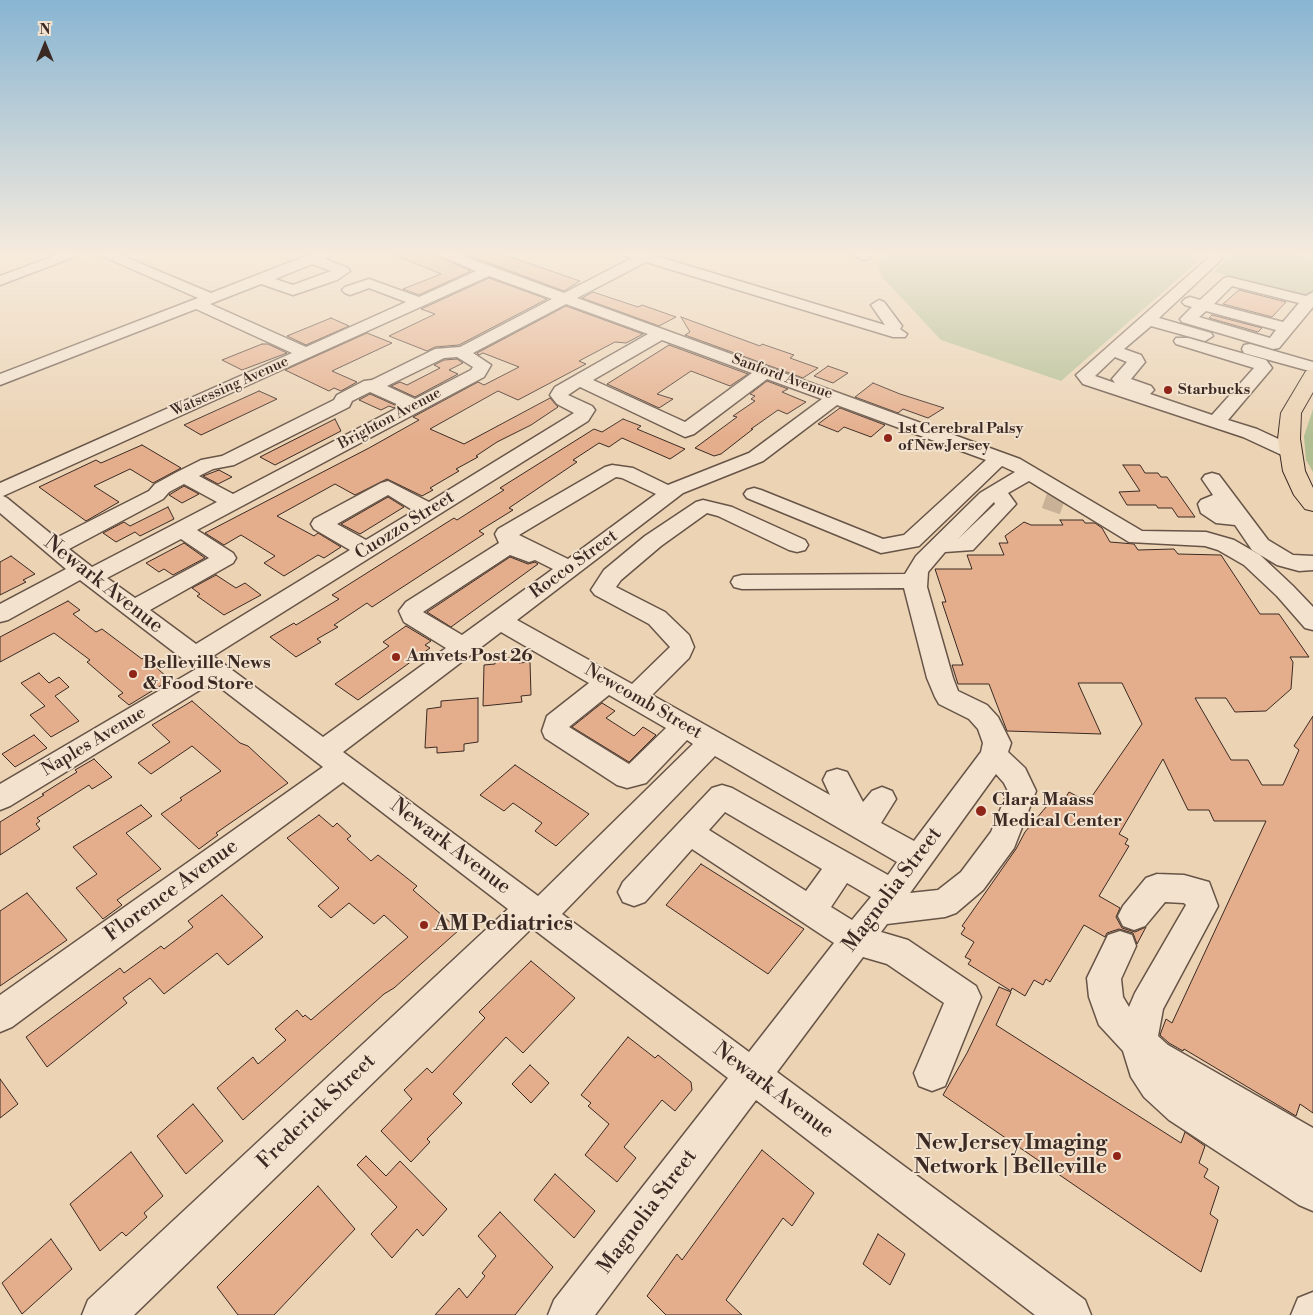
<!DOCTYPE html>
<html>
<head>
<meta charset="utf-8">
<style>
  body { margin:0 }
  #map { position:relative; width:1313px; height:1315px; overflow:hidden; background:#ebd3b4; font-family:"Libre Bodoni",serif }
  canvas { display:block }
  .north { position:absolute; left:20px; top:20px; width:50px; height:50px; -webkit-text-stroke:4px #f2e2ce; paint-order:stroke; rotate:0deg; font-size:14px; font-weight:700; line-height:20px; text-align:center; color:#3b2a23 }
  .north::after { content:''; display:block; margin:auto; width:18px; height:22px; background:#3b2a23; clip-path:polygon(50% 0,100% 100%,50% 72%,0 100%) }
</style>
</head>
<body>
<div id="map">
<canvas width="1313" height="1315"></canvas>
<div class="north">N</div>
</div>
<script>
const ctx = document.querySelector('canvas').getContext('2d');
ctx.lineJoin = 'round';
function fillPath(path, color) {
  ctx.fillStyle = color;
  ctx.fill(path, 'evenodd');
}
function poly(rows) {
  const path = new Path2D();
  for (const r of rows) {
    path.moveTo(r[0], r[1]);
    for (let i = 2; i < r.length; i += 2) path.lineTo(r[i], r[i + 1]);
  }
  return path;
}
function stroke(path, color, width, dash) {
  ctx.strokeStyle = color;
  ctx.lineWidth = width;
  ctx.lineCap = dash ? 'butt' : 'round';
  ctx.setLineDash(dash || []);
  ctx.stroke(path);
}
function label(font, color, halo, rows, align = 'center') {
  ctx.font = font + ' "Libre Bodoni",serif';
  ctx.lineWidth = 4;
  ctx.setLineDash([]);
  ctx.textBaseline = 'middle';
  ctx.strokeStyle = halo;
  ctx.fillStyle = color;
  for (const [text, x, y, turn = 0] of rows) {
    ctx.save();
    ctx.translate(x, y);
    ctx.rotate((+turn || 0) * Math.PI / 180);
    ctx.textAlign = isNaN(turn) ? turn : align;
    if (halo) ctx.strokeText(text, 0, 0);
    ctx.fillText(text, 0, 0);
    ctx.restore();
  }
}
const green = poly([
  [887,252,1186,252,1203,257,1061,381,941,340,882,277,878,264],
  [1286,252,1313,259,1313,293,1302,296,1214,272,1228,257,1222,253],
  [1313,409,1313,472,1306,460,1304,436]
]);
const building = poly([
  [388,252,429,252,471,271,419,295,403,289,441,274,388,252],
  [459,252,496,252,580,281,564,291,459,252],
  [489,278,547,299,459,345,435,347,427,351,389,336,435,314,421,309,489,278],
  [1239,290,1255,294,1286,302,1272,317,1223,304,1239,290],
  [593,292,638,307,642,305,676,317,659,326,582,298,593,292],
  [566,306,643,334,626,343,615,342,579,361,586,364,518,400,498,391,430,429,464,444,550,398,558,407,531,425,497,442,476,456,478,457,456,469,459,471,430,488,433,490,422,496,387,479,355,495,335,484,277,516,314,536,318,533,341,547,324,558,318,555,284,576,264,563,275,556,241,535,224,545,205,533,369,448,419,420,413,417,478,382,484,385,519,367,483,353,479,355,477,353,566,306],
  [1212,315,1262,328,1258,332,1209,318,1212,315],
  [681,317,760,346,762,344,794,355,790,358,818,368,803,378,685,335,690,332,681,317],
  [331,318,349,326,306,345,287,336,331,318],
  [367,333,392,343,332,371,357,382,341,391,334,388,329,391,285,370,367,333],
  [262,344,268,344,287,353,242,370,222,360,262,344],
  [669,345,748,374,730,386,691,371,657,394,673,399,659,408,607,384,669,345],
  [457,359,463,363,449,370,458,374,415,397,391,386,400,382,407,385,440,368,434,365,444,360,457,359],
  [828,366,848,373,833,383,814,376,828,366],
  [767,381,788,389,782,392,806,402,787,414,778,410,751,429,753,429,721,454,714,456,695,448,737,417,733,416,755,401,751,399,755,396,750,394,767,381],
  [873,383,900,394,944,408,928,418,903,409,898,413,855,397,873,383],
  [259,391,277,399,201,435,184,425,259,391],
  [370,394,397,406,394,408,389,406,381,410,359,400,370,394],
  [840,408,885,425,871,437,844,427,838,432,818,424,840,408],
  [335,419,341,431,275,465,260,457,335,419],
  [623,419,641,426,637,429,685,449,670,459,622,438,609,447,599,443,573,460,577,462,509,508,513,510,479,531,484,534,372,607,367,603,334,625,338,627,317,639,321,642,296,657,270,637,294,623,296,625,339,599,332,595,454,518,457,520,504,490,500,488,594,429,602,432,623,419],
  [142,445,181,468,153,483,130,469,94,486,119,502,86,521,39,487,96,460,101,463,142,445],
  [1123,465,1140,465,1145,473,1158,473,1161,477,1167,477,1195,517,1178,517,1172,508,1158,508,1156,505,1127,505,1119,492,1140,491,1123,465],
  [219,470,232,477,218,484,203,476,219,470],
  [184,486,199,494,182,503,169,495,184,486],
  [388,497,404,507,360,534,341,524,388,497],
  [168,507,174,519,140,536,135,532,116,542,103,533,124,522,130,526,168,507],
  [1060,520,1083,520,1085,523,1095,523,1102,528,1110,542,1134,544,1138,550,1174,549,1178,554,1221,555,1260,614,1279,614,1309,657,1290,657,1293,662,1291,689,1266,711,1235,712,1226,698,1195,698,1231,760,1248,760,1262,785,1283,785,1299,750,1294,746,1313,716,1313,1113,1300,1104,1296,1116,1184,1049,1183,1051,1169,1043,1160,1035,1166,1019,1172,1023,1266,821,1214,821,1209,810,1188,810,1163,759,1119,834,1128,839,1125,844,1129,846,1099,896,1120,908,1116,917,1122,928,1135,932,1146,927,1137,944,1133,933,1119,929,1107,933,1105,937,1084,925,1050,982,1046,979,1043,985,1034,980,1025,996,1012,988,1011,991,968,964,971,960,965,957,974,942,961,934,965,928,962,926,1016,849,1025,832,1052,800,1061,805,1069,792,1088,802,1142,724,1122,683,1078,683,1101,734,1007,731,989,684,958,684,952,665,963,665,942,602,946,602,935,569,972,569,967,555,1004,555,999,543,1008,543,1005,536,1024,522,1031,525,1063,525,1060,520],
  [184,543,205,558,173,575,164,569,159,572,146,563,184,543],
  [11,556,35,574,23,580,26,582,0,595,0,562,11,556],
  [510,557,528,564,535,562,538,564,451,627,427,612,510,557],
  [216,575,236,588,245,583,261,595,224,615,197,596,200,594,192,588,216,575],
  [68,601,80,610,73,614,96,632,102,629,142,659,145,657,170,680,129,705,118,696,123,693,87,662,90,660,54,633,0,662,0,637,68,601],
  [406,626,431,641,425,645,430,648,358,700,335,684,389,646,383,642,406,626],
  [519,657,519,663,530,662,531,695,521,696,522,702,483,706,484,665,495,664,495,659,519,657],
  [39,673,49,683,59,677,69,687,55,696,79,721,51,737,30,715,45,706,21,683,39,673],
  [478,698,478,742,464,744,464,751,437,753,437,747,425,748,427,709,441,707,441,701,478,698],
  [192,701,240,743,248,746,288,783,216,833,218,835,199,849,161,814,182,800,180,798,221,771,192,746,151,774,138,763,170,742,152,725,192,701],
  [602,703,615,711,606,718,634,736,643,727,656,735,629,762,572,727,602,703],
  [34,735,47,748,15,767,2,754,34,735],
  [94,759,112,777,92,789,89,785,37,818,40,821,36,824,40,829,0,855,0,822,44,795,42,794,77,772,75,770,94,759],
  [515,765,589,814,556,846,535,831,542,823,513,803,504,811,480,795,515,765],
  [141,805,152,816,126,833,161,869,117,900,122,905,103,919,76,888,97,874,73,847,141,805],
  [319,815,333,827,337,823,351,836,347,839,371,861,378,855,417,886,413,890,459,930,394,988,384,994,243,1120,217,1088,253,1057,258,1064,286,1040,275,1029,297,1010,303,1017,305,1015,311,1020,408,937,384,915,374,924,349,903,331,918,318,906,339,888,287,838,319,815],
  [701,864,804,929,768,974,666,905,701,864],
  [27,893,67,940,0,986,0,911,27,893],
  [222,895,263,937,228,965,217,953,164,994,150,978,123,998,127,1003,47,1067,26,1037,120,968,124,973,161,946,164,949,193,927,188,921,222,895],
  [531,961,575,998,523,1053,506,1037,453,1094,462,1103,427,1139,430,1142,411,1162,381,1131,412,1099,404,1090,427,1068,432,1073,485,1018,479,1012,531,961],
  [999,987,1011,992,996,1025,1181,1143,1185,1132,1205,1146,1199,1163,1208,1169,1204,1177,1219,1187,1210,1214,1218,1220,1201,1272,943,1095,967,1053,999,987],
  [628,1037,655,1058,658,1055,691,1082,692,1090,675,1111,662,1100,624,1147,636,1158,617,1182,585,1155,609,1124,588,1106,591,1103,581,1095,628,1037],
  [530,1065,549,1083,531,1103,512,1084,530,1065],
  [0,1079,18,1104,0,1118,0,1079],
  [193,1104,223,1141,186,1174,157,1136,193,1104],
  [762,1150,814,1193,792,1226,783,1218,726,1300,742,1315,666,1315,647,1296,677,1254,682,1260,762,1150],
  [131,1152,163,1196,144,1213,147,1217,126,1236,122,1232,100,1251,70,1204,131,1152],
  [366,1156,386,1176,400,1161,447,1209,423,1236,417,1229,392,1258,371,1234,397,1207,357,1165,366,1156],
  [555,1174,595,1211,574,1238,534,1200,555,1174],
  [318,1186,355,1229,274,1315,238,1315,217,1287,318,1186],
  [500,1212,553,1267,515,1315,435,1315,459,1288,467,1298,485,1276,482,1273,496,1256,478,1236,500,1212],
  [878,1234,905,1254,890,1285,863,1264,878,1234],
  [51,1239,72,1269,22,1314,2,1283,51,1239]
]);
const minorTunnel = poly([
  [1045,499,1071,508]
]);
const minor = poly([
  [65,252,87,252,0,285,0,276,65,252],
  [93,252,113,252,211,293,316,252,337,252,325,259,348,268,350,271,337,280,293,295,261,284,210,304,306,347,406,302,369,288,350,295,345,293,342,290,345,287,369,279,419,297,476,271,431,252,452,252,564,293,632,258,625,256,623,252,643,252,885,325,871,305,879,300,884,302,902,326,900,329,907,334,905,337,893,337,646,262,577,298,1020,459,1142,531,1206,532,1234,540,1260,555,1293,586,1313,607,1313,630,1305,628,1277,596,1244,565,1218,550,1205,546,1129,542,1029,481,1008,493,1016,504,973,550,945,552,928,572,927,587,953,678,958,691,987,705,998,717,1011,743,1008,752,1025,768,1036,791,1014,848,983,890,956,913,945,917,887,924,881,932,908,940,976,986,981,997,945,1086,932,1091,919,1086,914,1073,944,1003,887,964,863,957,777,1072,1085,1300,1091,1315,1035,1315,756,1100,595,1315,548,1315,554,1300,728,1078,532,928,134,1315,82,1315,88,1300,508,909,343,782,12,1027,0,1032,0,995,323,767,213,682,10,806,0,810,0,784,196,669,80,580,8,620,0,622,0,604,66,569,0,513,0,483,292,353,196,309,0,385,0,374,198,298,93,252],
  [312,264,331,271,293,285,275,279,312,264],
  [489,276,552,299,460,347,435,349,372,380,364,381,337,395,334,400,222,456,201,460,177,472,155,484,149,491,56,538,7,498,3,496,489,276],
  [566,304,648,334,555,387,550,395,553,399,557,404,574,413,429,502,388,481,381,483,314,519,311,524,314,529,350,550,196,644,150,610,233,563,236,558,233,553,197,530,484,377,491,365,473,353,566,304],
  [662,340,752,373,685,422,593,380,662,340],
  [457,357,473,367,471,370,415,399,387,386,444,358,457,357],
  [767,379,822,399,749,453,668,485,633,468,612,465,605,467,498,529,495,534,499,543,406,602,399,611,404,622,446,648,323,737,213,656,588,421,595,410,592,406,568,395,580,387,685,437,694,434,767,379],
  [370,392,401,406,233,494,199,476,213,469,234,465,349,407,352,401,370,392],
  [837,405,986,460,904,535,883,539,761,490,754,488,747,490,744,494,747,498,881,553,919,546,1002,466,1015,472,980,493,916,556,905,574,742,575,734,577,731,582,734,587,742,589,904,588,927,678,935,697,939,704,969,719,978,729,983,743,981,752,914,841,881,823,896,799,892,791,882,787,872,791,863,802,847,772,837,769,827,772,823,780,830,795,652,695,689,658,694,647,689,635,665,612,616,587,621,580,661,546,707,513,718,516,789,550,797,552,805,550,808,545,805,540,732,507,703,500,696,502,645,536,604,570,591,590,595,595,649,624,670,647,632,684,517,620,683,493,763,461,837,405],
  [616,477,622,478,656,494,568,559,519,535,616,477],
  [184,484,217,502,92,567,69,549,163,499,169,492,184,484],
  [388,495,414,511,366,540,337,524,388,495],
  [994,502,995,504,958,539,994,502],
  [181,539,209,558,135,598,107,578,181,539],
  [510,555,529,562,535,560,553,569,462,635,423,612,510,555],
  [501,632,589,683,547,716,542,731,545,738,617,785,627,788,646,783,687,740,693,744,538,896,343,752,501,632],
  [609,695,666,728,629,764,569,727,609,695],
  [715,756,897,862,888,875,732,788,722,785,712,788,623,882,618,892,623,902,634,906,645,902,692,849,834,943,749,1052,562,914,715,756],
  [996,774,1004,783,1008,791,991,832,961,872,938,890,910,893,996,774],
  [725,812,822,869,806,891,709,830,725,812],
  [847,883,871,897,852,920,831,907,847,883],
  [844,252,873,252,869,259,864,260,844,252],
  [1203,252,1220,252,1222,259,1159,318,1211,333,1213,336,1205,341,1151,326,1124,349,1141,355,1145,362,1131,379,1151,386,1154,390,1150,394,1212,415,1254,368,1176,344,1174,341,1176,338,1188,338,1266,360,1272,368,1228,420,1257,429,1298,448,1301,452,1298,456,1284,456,1243,437,1083,384,1076,375,1208,258,1203,252],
  [1115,357,1127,362,1112,379,1115,383,1095,376,1115,357],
  [1229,277,1306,296,1313,292,1313,307,1279,348,1273,349,1182,322,1180,319,1192,307,1185,305,1182,302,1185,299,1190,297,1200,300,1224,278,1229,277],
  [1232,286,1299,303,1283,322,1214,304,1232,286],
  [1206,311,1276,330,1270,338,1199,317,1206,311],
  [1250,344,1313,362,1313,372,1244,353,1242,349,1244,345,1250,344],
  [1212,473,1219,475,1268,540,1293,555,1313,556,1313,570,1299,571,1277,565,1252,550,1235,525,1216,523,1201,513,1198,504,1201,500,1213,495,1202,479,1205,475,1212,473],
  [1157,874,1184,875,1209,882,1218,906,1163,1009,1158,1036,1168,1045,1313,1128,1313,1211,1299,1205,1169,1120,1144,1097,1131,1077,1123,1051,1099,1025,1089,997,1087,978,1108,935,1120,931,1132,935,1136,946,1121,979,1123,997,1129,1007,1135,993,1186,905,1184,903,1165,902,1145,926,1134,930,1123,926,1118,916,1123,906,1146,878,1157,874],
  [1313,1292,1313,1315,1291,1315,1298,1298,1313,1292]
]);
const major = poly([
  [1313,369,1313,392,1301,413,1300,439,1305,471,1313,488,1313,511,1305,509,1294,495,1283,471,1278,439,1281,413,1306,371,1313,369]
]);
const markers = [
  [1168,390,5,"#8f2418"],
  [888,438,5,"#8f2418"],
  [396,657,5,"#8f2418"],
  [133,674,5,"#8f2418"],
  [981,811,6,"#8f2418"],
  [424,925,5,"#8f2418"],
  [1117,1156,5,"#8f2418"]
];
const farStreetnames = [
  ["Sanford Avenue",782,377,20],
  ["Watsessing Avenue",230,387,-24],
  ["Brighton Avenue",390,419,-28]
];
const farPoinames = [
  ["Starbucks",1178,390],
  ["1st Cerebral Palsy",898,429],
  ["of New Jersey",898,446]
];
const streetNames = [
  ["Cuozzo Street",405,526,-32],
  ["Rocco Street",574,565,-36],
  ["Newcomb Street",643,702,30],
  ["Naples Avenue",94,742,-31]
];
const poiNames = [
  ["Amvets Post 26",406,657],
  ["Belleville News",143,664],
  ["& Food Store",143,685],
  ["Clara Maass",992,801],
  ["Medical Center",992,822]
];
const nearStreetnames = [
  ["Newark Avenue",103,585,38],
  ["Newark Avenue",450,847,37],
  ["Magnolia Street",893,890,-53],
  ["Florence Avenue",172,891,-36],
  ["Newark Avenue",773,1091,37],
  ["Frederick Street",317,1112,-44],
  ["Magnolia Street",648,1212,-53]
];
const nearPoinames = [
  ["AM Pediatrics",434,925],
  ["New Jersey Imaging",1107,1144,"right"],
  ["Network | Belleville",1107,1168,"right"]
];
fillPath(green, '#b1be92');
fillPath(building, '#e4ae8c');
stroke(building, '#3b2a23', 1);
stroke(minorTunnel, '#c8b197', 19, [19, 10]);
stroke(minor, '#675447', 3);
stroke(major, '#3b2a23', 2);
fillPath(minor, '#f2e2ce');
fillPath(major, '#ebd3b4');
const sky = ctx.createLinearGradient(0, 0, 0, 437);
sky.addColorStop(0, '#88b5d2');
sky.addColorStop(0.58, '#f6ebdd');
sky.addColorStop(1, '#f6ebdd00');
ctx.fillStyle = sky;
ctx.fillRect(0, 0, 1313, 437);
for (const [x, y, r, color] of markers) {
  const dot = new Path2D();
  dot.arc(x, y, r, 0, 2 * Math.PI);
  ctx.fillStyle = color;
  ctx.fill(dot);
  stroke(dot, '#f2e2ce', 2);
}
label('15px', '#3b2a23', '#f2e2ce', farStreetnames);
label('bold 15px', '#3b2a23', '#f2e2ce', farPoinames, 'left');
label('18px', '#3b2a23', '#f2e2ce', streetNames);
label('bold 18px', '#3b2a23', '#f2e2ce', poiNames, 'left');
label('21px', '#3b2a23', '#f2e2ce', nearStreetnames);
label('bold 21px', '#3b2a23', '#f2e2ce', nearPoinames, 'left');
</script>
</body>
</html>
